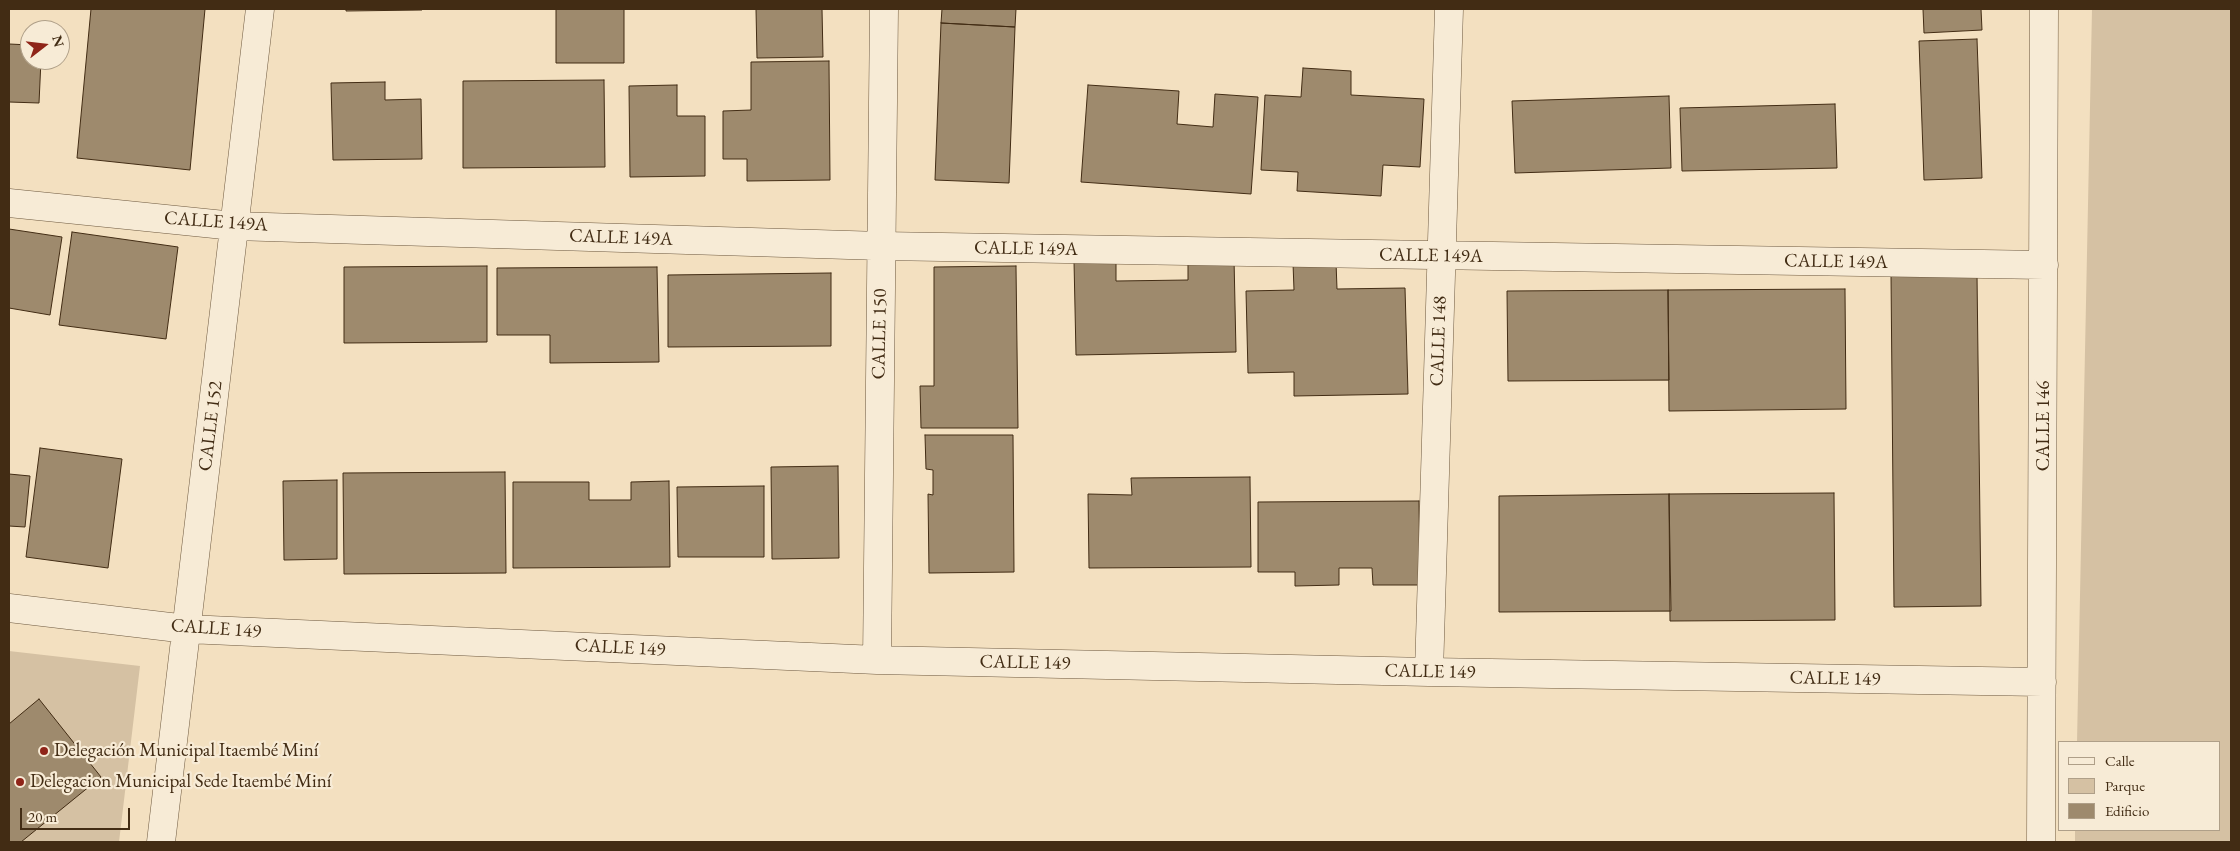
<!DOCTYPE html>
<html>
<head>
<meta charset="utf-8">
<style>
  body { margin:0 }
  #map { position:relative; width:2240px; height:851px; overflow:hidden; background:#f3e0c0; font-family:"EB Garamond",serif }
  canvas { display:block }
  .frame { position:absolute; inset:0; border:10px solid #422c14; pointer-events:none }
  .legend { position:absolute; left:2058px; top:741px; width:162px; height:90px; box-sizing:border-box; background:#f7ebd6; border:1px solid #af9f88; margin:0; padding:6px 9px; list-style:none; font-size:15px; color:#422c14 }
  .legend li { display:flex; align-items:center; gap:10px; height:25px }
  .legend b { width:25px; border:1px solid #af9f88 }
  .north { position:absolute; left:20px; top:20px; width:50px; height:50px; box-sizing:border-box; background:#f7ebd6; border:1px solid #af9f88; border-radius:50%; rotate:74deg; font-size:14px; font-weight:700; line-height:20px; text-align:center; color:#422c14 }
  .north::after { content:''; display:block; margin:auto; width:18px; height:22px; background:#8f2418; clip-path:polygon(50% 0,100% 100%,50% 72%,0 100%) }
  .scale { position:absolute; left:20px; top:808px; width:110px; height:22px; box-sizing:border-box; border:2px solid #422c14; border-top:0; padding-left:6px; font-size:15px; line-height:18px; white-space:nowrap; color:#422c14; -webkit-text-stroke:4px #f7ebd6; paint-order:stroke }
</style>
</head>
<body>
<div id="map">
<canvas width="2240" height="851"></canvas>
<div class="frame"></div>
<ul class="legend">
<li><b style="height:6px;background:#f7ebd6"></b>Calle</li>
<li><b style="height:14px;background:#d5c1a3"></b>Parque</li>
<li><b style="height:14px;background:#9e8a6d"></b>Edificio</li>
</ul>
<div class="north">N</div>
<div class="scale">20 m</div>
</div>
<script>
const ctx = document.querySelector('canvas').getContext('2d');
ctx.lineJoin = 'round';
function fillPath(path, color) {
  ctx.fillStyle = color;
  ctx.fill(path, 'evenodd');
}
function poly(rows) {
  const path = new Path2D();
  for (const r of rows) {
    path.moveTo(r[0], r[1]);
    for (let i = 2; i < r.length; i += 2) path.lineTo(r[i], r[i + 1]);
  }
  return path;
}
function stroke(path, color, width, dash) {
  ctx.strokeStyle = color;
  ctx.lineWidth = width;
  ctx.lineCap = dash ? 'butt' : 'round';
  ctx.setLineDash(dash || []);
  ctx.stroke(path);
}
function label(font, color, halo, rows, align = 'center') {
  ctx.font = font + ' "EB Garamond",serif';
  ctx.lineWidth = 4.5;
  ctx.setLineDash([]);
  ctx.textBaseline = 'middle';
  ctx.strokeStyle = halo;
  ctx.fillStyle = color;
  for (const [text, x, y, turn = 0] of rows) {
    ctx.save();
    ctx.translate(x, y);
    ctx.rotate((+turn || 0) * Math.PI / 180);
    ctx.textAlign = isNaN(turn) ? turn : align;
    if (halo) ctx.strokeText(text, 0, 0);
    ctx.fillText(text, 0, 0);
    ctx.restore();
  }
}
const green = poly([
  [2092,9,2231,9,2231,842,2075,842,2075,830,2219,830,2219,742,2077,742],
  [9,651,140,666,119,842,9,842]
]);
const building = poly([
  [91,9,205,9,190,170,77,158,91,9],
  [346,9,422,9,422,10,346,11,346,9],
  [556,9,624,9,624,63,556,63,556,9],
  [756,9,822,9,823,57,757,58,756,9],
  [942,9,1016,9,1015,27,941,23,942,9],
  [1923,9,1981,9,1982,30,1924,33,1923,9],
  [941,23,1015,27,1009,183,935,180,941,23],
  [1977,39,1982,178,1924,180,1919,41,1977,39],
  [9,44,30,45,30,60,41,60,39,103,9,102,9,44],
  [829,61,830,180,747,181,747,159,723,159,723,111,751,110,751,62,829,61],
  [1303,68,1351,71,1351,95,1424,99,1420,167,1383,165,1381,196,1297,191,1298,172,1261,170,1265,95,1301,97,1303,68],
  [604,80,605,167,463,168,463,81,604,80],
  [385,82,385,100,421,99,422,159,333,160,331,83,385,82],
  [677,85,677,116,705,116,705,176,630,177,629,86,677,85],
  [1088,85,1179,91,1177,124,1213,127,1215,94,1258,97,1251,194,1081,182,1088,85],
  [1669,96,1671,168,1515,173,1512,101,1669,96],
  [1835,104,1837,168,1682,171,1680,108,1835,104],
  [9,229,62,237,50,315,9,308,9,229],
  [72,232,178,247,166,339,59,325,72,232],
  [1234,258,1236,352,1076,355,1074,261,1116,260,1116,281,1188,280,1188,259,1234,258],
  [1336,262,1337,289,1405,288,1408,394,1294,396,1294,372,1248,373,1246,291,1294,290,1293,263,1336,262],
  [487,266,487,342,344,343,344,267,487,266],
  [1016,266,1018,428,921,428,920,386,934,386,934,267,1016,266],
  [657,267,659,362,550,363,550,335,497,335,497,268,657,267],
  [831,273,831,346,668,347,668,275,831,273],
  [1977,274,1981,606,1894,607,1891,275,1977,274],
  [1845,289,1846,409,1669,411,1668,290,1845,289],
  [1668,290,1669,380,1508,381,1507,291,1668,290],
  [925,435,1013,435,1014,572,929,573,928,494,933,495,933,470,926,469,925,435],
  [40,448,122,459,108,568,26,557,40,448],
  [838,466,839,558,772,559,771,467,838,466],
  [505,472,506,573,344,574,343,473,505,472],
  [9,474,30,476,25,527,9,526,9,474],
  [1250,477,1251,567,1089,568,1088,494,1132,495,1131,478,1250,477],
  [337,480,337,559,284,560,283,481,337,480],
  [669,481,670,567,513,568,513,482,589,482,589,500,631,500,631,482,669,481],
  [764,486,764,557,678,557,677,487,764,486],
  [1834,493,1835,620,1670,621,1669,494,1834,493],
  [1669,494,1671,611,1499,612,1499,496,1669,494],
  [1419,501,1420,585,1373,585,1372,568,1339,568,1339,585,1295,586,1295,572,1258,572,1258,502,1419,501],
  [39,699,101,777,21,842,9,842,9,724,39,699]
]);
const street = poly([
  [9,203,234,226,881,246,2044,265],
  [9,608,187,629,877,660,1429,672,2042,682],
  [877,660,884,9],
  [1429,672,1449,9],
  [161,842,260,9],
  [2041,842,2044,9]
]);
const markers = [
  [44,751,5,"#8f2418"],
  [20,782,5,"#8f2418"]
];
const streetNames = [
  ["CALLE 149A",216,222,4],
  ["CALLE 149A",621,238,2],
  ["CALLE 149A",1026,249,1],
  ["CALLE 149A",1431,256,1],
  ["CALLE 149A",1836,262,1],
  ["CALLE 150",880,334,-89],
  ["CALLE 148",1439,341,-88],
  ["CALLE 152",211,426,-83],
  ["CALLE 146",2044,426,-90],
  ["CALLE 149",216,629,4],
  ["CALLE 149",620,648,3],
  ["CALLE 149",1025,663,1],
  ["CALLE 149",1430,672,1],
  ["CALLE 149",1835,679,1]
];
const poiNames = [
  ["Delegación Municipal Itaembé Miní",54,751],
  ["Delegacion Municipal Sede Itaembé Miní",30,782]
];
fillPath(green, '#d5c1a3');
fillPath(building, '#9e8a6d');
stroke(building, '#422c14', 1);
stroke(street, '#6e593f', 29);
stroke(street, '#f7ebd6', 28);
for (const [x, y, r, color] of markers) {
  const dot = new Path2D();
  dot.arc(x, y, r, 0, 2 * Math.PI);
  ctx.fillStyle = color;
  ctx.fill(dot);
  stroke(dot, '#f7ebd6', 2);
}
label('19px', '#422c14', '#f7ebd6', streetNames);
label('19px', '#422c14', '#f7ebd6', poiNames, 'left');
</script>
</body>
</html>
